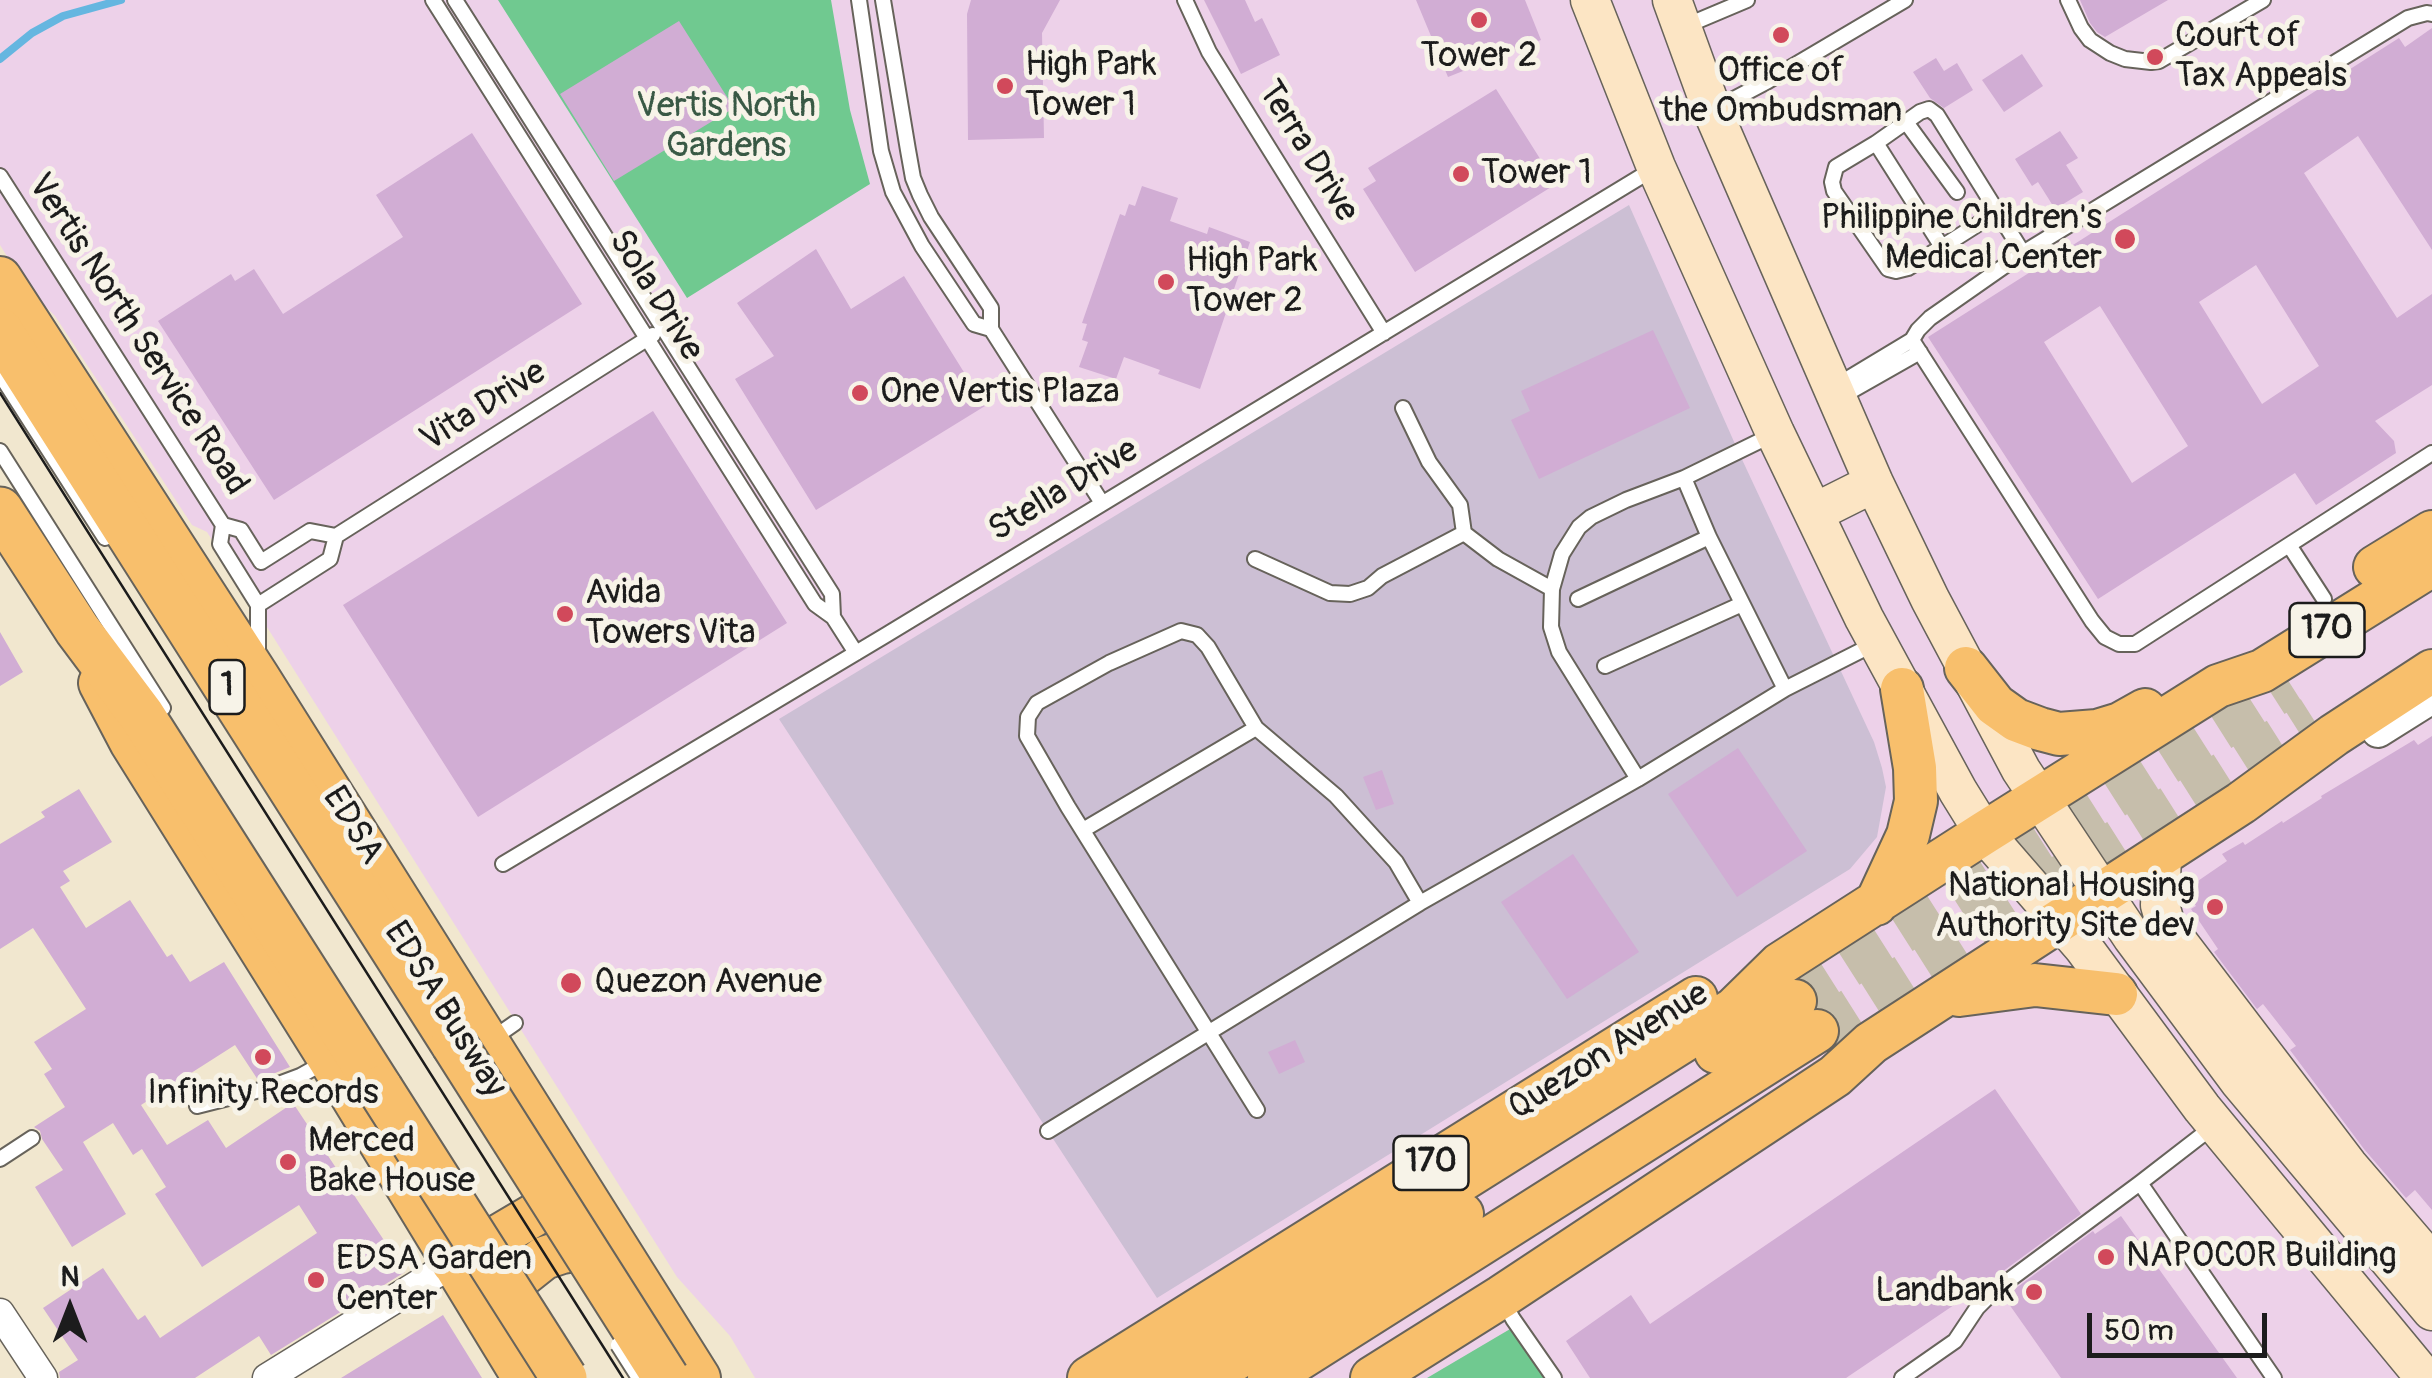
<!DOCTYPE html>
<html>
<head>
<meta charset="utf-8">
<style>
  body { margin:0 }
  #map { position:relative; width:2432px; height:1378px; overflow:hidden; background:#f1e7cf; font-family:Pangolin,sans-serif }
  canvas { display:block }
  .north { position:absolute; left:20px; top:1258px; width:100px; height:100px; -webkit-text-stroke:8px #f7f3e8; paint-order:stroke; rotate:0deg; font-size:28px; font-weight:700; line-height:40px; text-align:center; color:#1c1c1c }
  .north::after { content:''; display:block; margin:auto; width:35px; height:45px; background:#1c1c1c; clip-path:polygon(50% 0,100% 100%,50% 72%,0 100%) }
  .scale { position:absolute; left:2087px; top:1313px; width:180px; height:45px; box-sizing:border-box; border:5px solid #1c1c1c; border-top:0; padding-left:12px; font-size:30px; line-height:35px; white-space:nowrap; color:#1c1c1c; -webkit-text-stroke:8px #f7f3e8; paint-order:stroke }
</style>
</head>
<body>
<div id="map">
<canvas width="2432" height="1378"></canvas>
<div class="north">N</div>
<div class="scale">50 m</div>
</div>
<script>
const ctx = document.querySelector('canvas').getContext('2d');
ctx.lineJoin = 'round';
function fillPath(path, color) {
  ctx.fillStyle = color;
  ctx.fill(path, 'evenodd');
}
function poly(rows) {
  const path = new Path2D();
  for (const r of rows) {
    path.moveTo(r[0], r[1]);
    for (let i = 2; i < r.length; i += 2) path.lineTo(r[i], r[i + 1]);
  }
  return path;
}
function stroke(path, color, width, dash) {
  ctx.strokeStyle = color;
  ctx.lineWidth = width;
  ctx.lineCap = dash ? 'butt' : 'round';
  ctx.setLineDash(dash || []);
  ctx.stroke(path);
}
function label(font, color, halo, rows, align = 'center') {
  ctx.font = font + ' Pangolin,sans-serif';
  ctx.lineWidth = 10;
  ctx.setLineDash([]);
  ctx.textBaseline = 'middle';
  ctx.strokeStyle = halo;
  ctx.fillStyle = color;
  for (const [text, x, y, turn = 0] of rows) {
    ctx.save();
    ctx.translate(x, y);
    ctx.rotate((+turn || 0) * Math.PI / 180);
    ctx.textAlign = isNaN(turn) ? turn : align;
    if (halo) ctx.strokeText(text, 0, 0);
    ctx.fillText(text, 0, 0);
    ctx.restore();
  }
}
const built = poly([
  [0,0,2432,0,2432,1378,755,1378,730,1336,677,1277,207,532,192,525,55,316,26,287,0,245]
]);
const industrial = poly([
  [1629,205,1739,453,1874,742,1882,768,1886,787,1877,837,1850,869,1157,1298,779,719]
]);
const green = poly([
  [498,0,831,0,850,110,870,184,687,298],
  [1522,1322,1562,1378,1427,1378]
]);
const stream = poly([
  [0,59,32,33,63,16,121,0]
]);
const building = poly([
  [971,0,1060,0,1042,33,1044,138,968,140,967,14],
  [1204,0,1245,0,1255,22,1262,18,1280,55,1241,74],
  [1416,0,1525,0,1541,40,1448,77],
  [2080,0,2168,0,2105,37,2097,32,2090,23],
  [679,21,734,108,614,181,560,94],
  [2432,28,2432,250,2358,136,2304,173,2397,318,2432,294,2432,385,2375,421,2394,441,2396,453,2316,505,2295,473,2098,599,1928,337,2399,38,2405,47],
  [2256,265,2319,366,2262,404,2199,302],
  [2100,306,2188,446,2132,483,2044,342],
  [2022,54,2043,86,2004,112,1982,80],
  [1936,58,1944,71,1957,63,1973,90,1944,108,1930,98,1913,72],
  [1496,89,1556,184,1415,272,1363,189,1376,181,1368,168],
  [2060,131,2078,158,2066,165,2083,192,2055,209,2038,182,2032,186,2015,159],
  [472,133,582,304,274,500,158,321,231,274,235,281,254,269,283,314,403,237,376,195],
  [1142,186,1178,198,1170,221,1207,234,1209,227,1250,242,1200,389,1158,374,1160,370,1124,357,1116,379,1079,367,1088,342,1082,340,1087,324,1082,323,1120,214,1125,216,1129,204,1135,206],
  [816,249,851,309,904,276,985,406,816,510,735,379,774,356,737,303],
  [1653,330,1690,408,1539,479,1511,420,1530,411,1521,391],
  [653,411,787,623,478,817,343,605],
  [0,632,23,672,0,686],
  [2432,736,2432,1210,2415,1190,2406,1198,2364,1149,2290,1050,2296,1046,2263,1004,2257,1009,2214,952,2218,949,2191,909,2196,906,2189,897,2192,885,2227,861,2222,854,2243,842,2245,845,2282,821,2283,823,2322,798,2321,796,2414,740,2418,745],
  [1738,748,1807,851,1737,897,1668,794],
  [1382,770,1394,804,1376,810,1363,777],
  [79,789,112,842,63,871,70,881,60,887,86,928,130,900,167,957,172,954,190,982,224,962,290,1067,258,1080,235,1045,141,1105,167,1145,208,1120,226,1148,293,1103,405,1272,271,1355,259,1336,195,1378,60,1378,59,1372,78,1360,43,1308,103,1268,138,1320,145,1315,160,1338,317,1233,299,1205,202,1267,155,1194,166,1187,142,1149,133,1155,113,1123,83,1142,126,1214,72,1247,35,1187,63,1170,42,1139,40,1131,34,1127,65,1107,44,1074,52,1069,34,1042,86,1009,33,928,0,949,0,844,45,817,41,812],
  [1573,854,1639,952,1567,999,1501,902],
  [1295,1040,1305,1062,1279,1074,1268,1052],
  [1995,1089,2081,1214,1991,1280,1846,1378,1590,1378,1566,1341,1631,1295,1650,1324],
  [2121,1216,2237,1378,2061,1378,2004,1297,2093,1231,2095,1234],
  [443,1315,482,1378,341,1378]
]);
const primaryTunnel = poly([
  [1795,1001,2291,685],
  [1817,1031,2312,717]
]);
const service = poly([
  [433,0,815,604,833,617,856,653],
  [455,0,832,594,833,617],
  [859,0,881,151,893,192,922,246,974,324,991,329],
  [883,0,908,150,913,178,920,195,931,217,991,308,991,329,1102,503],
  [1185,0,1209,52,1384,333],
  [2068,0,2081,28,2090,40,2110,53,2125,59,2151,62,2159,61,2263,0],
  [1683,27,1747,0],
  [1715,109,1768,81,1905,0],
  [1906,122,1957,192],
  [1876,143,1942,247,1997,212],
  [0,176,223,525,241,530,261,562,310,531,336,536],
  [1942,247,1908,268,1896,271,1888,269,1834,191,1832,182,1836,167,1876,143,1920,112,1929,109,1937,115,2023,253],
  [1912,340,2092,621,2105,637,2119,644,2135,644,2432,453],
  [0,374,105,538],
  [1834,387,1912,340,1918,330,1930,318,2023,253,2408,18,2427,13,2432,14],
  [1839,398,1920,352],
  [1403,408,1429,462,1460,505,1464,533,1498,559,1552,589],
  [0,451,163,708],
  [1684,478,1709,537,1785,689],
  [223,525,220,544,258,605,258,653],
  [2289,545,2324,599],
  [1255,559,1330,593,1350,594,1368,588,1382,576,1464,533],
  [1578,599,1709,537],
  [258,605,330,559,336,536,653,335],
  [1605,666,1742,604],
  [1638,779,1559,652,1551,627,1552,589,1562,554,1579,527,1591,517,1626,500,1684,478,1774,434],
  [1083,830,1256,728],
  [503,864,886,635,1655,168],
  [492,1039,515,1023],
  [197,1106,268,1088,300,1076,325,1062],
  [1257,1110,1068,807,1027,736,1028,717,1037,703,1109,663,1181,631,1197,635,1208,647,1256,728,1336,796,1396,862,1420,903],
  [1048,1131,1420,903,1638,779,1785,689,1874,644],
  [0,1159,32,1138],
  [2140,1183,2274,1378],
  [1502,1299,1513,1319,1554,1378],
  [1902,1378,1955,1341,1977,1308,1993,1292,2140,1183,2215,1125]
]);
const minor = poly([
  [0,1313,43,1378],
  [267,1378,453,1263]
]);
const tertiary = poly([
  [2378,731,2432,697]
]);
const secondary = poly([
  [1590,0,1656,167,1775,433,1864,618,1958,791,1984,833,2083,947,2202,1108,2425,1378],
  [1672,0,1712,110,1874,483,1930,599,2021,770,2132,937,2239,1081,2432,1311],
  [1814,513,1874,483],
  [2162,855,2160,905,2166,926,2348,1165,2432,1263]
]);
const primary = poly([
  [0,278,258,677,699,1378],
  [2375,567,2432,532],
  [1966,668,1995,705,2016,720,2040,729,2059,734,2097,731,2120,724,2145,710],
  [100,683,131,742,330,1060,524,1378],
  [1876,904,1908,835,1916,801,1915,768,1902,689],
  [1959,995,2035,985,2116,994],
  [1716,1052,1795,1001],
  [453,1263,546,1208,555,1199,567,1170],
  [497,1320,505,1297,515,1281,544,1258,562,1252,580,1249,599,1250,616,1255],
  [1089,1378,1696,998],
  [1147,1378,1734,1009,1780,964,1984,833,2218,686,2262,671,2432,565],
  [1206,1378,1462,1214],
  [1269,1378,1817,1031],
  [1372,1378,1501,1297,1835,1076,1871,1043,2241,803,2334,735,2432,671]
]);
const trunk = poly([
  [0,331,454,1044],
  [0,510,77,629,142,716,380,1089]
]);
const tram = poly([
  [0,393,623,1378]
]);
const serviceBridge = poly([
  [618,1345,639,1378]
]);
const trunkBridge = poly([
  [454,1044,666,1378],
  [380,1089,564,1378]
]);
const markers = [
  [1479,20,10,"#d1495b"],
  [1781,35,10,"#d1495b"],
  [2155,57,10,"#d1495b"],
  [1005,86,10,"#d1495b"],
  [1461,174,10,"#d1495b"],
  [2125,239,12,"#d1495b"],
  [1166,282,10,"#d1495b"],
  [860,393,10,"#d1495b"],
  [565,614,10,"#d1495b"],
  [2215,907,10,"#d1495b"],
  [571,983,12,"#d1495b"],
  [263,1057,10,"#d1495b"],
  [288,1162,10,"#d1495b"],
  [2106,1257,10,"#d1495b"],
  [316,1280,10,"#d1495b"],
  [2034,1292,10,"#d1495b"]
];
const shields = [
  [2327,630,75],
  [227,687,35],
  [1431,1163,75]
];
const shieldNames = [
  ["170",2327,630],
  ["1",227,687],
  ["170",1431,1163]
];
const poiNames = [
  ["Court of",2175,37],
  ["Tax Appeals",2175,77],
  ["Tower 2",1479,57,"center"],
  ["High Park",1025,66],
  ["Tower 1",1025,106],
  ["Office of",1781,72,"center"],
  ["the Ombudsman",1781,112,"center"],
  ["Tower 1",1481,174],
  ["Philippine Children's",2102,219,"right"],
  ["Medical Center",2102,259,"right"],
  ["High Park",1186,262],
  ["Tower 2",1186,302],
  ["One Vertis Plaza",880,393],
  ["Avida",585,594],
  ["Towers Vita",585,634],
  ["National Housing",2195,887,"right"],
  ["Authority Site dev",2195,927,"right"],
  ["Quezon Avenue",594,983],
  ["Infinity Records",263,1094,"center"],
  ["Merced",308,1142],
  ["Bake House",308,1182],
  ["NAPOCOR Building",2126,1257],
  ["EDSA Garden",336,1260],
  ["Center",336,1300],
  ["Landbank",2014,1292,"right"]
];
const parkNames = [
  ["Vertis North",726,107],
  ["Gardens",726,147]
];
const streetNames = [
  ["Terra Drive",1307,152,58],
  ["Sola Drive",655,296,58],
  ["Vertis North Service Road",137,335,57],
  ["Vita Drive",484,407,-32],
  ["Stella Drive",1064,491,-31],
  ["EDSA",352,826,58],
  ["EDSA Busway",444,1010,58],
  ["Quezon Avenue",1609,1052,-32]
];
fillPath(built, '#edd1e9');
fillPath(industrial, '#ccbfd4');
fillPath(green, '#70c990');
stroke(stream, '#65b6e0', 8);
fillPath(building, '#d1add4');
stroke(primaryTunnel, '#c6beab', 42, [42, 21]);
stroke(service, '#67635b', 18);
stroke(minor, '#67635b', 31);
stroke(tertiary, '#67635b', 36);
stroke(secondary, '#67635b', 41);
stroke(primary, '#67635b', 46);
stroke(trunk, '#67635b', 49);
stroke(service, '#fff', 14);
stroke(minor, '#fff', 28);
stroke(tertiary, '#fff', 32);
stroke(secondary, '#fce5c4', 38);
stroke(primary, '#f8bf6c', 42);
stroke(trunk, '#f8bf6c', 45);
stroke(tram, '#1c1c1c', 2.5);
stroke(serviceBridge, '#67635b', 18, []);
stroke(trunkBridge, '#67635b', 49, []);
stroke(serviceBridge, '#fff', 14);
stroke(trunkBridge, '#f8bf6c', 45);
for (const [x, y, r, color] of markers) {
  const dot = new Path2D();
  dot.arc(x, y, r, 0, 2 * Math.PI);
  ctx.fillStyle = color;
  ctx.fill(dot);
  stroke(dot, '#f7f3e8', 4);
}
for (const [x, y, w] of shields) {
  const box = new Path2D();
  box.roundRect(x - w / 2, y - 27, w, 54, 8);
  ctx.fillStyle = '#f7f3e8';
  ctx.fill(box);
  stroke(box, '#1c1c1c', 2.5);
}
label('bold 32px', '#1c1c1c', null, shieldNames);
label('35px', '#1c1c1c', '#f7f3e8', poiNames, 'left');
label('35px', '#395945', '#f7f3e8', parkNames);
label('35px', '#1c1c1c', '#f7f3e8', streetNames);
</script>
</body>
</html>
